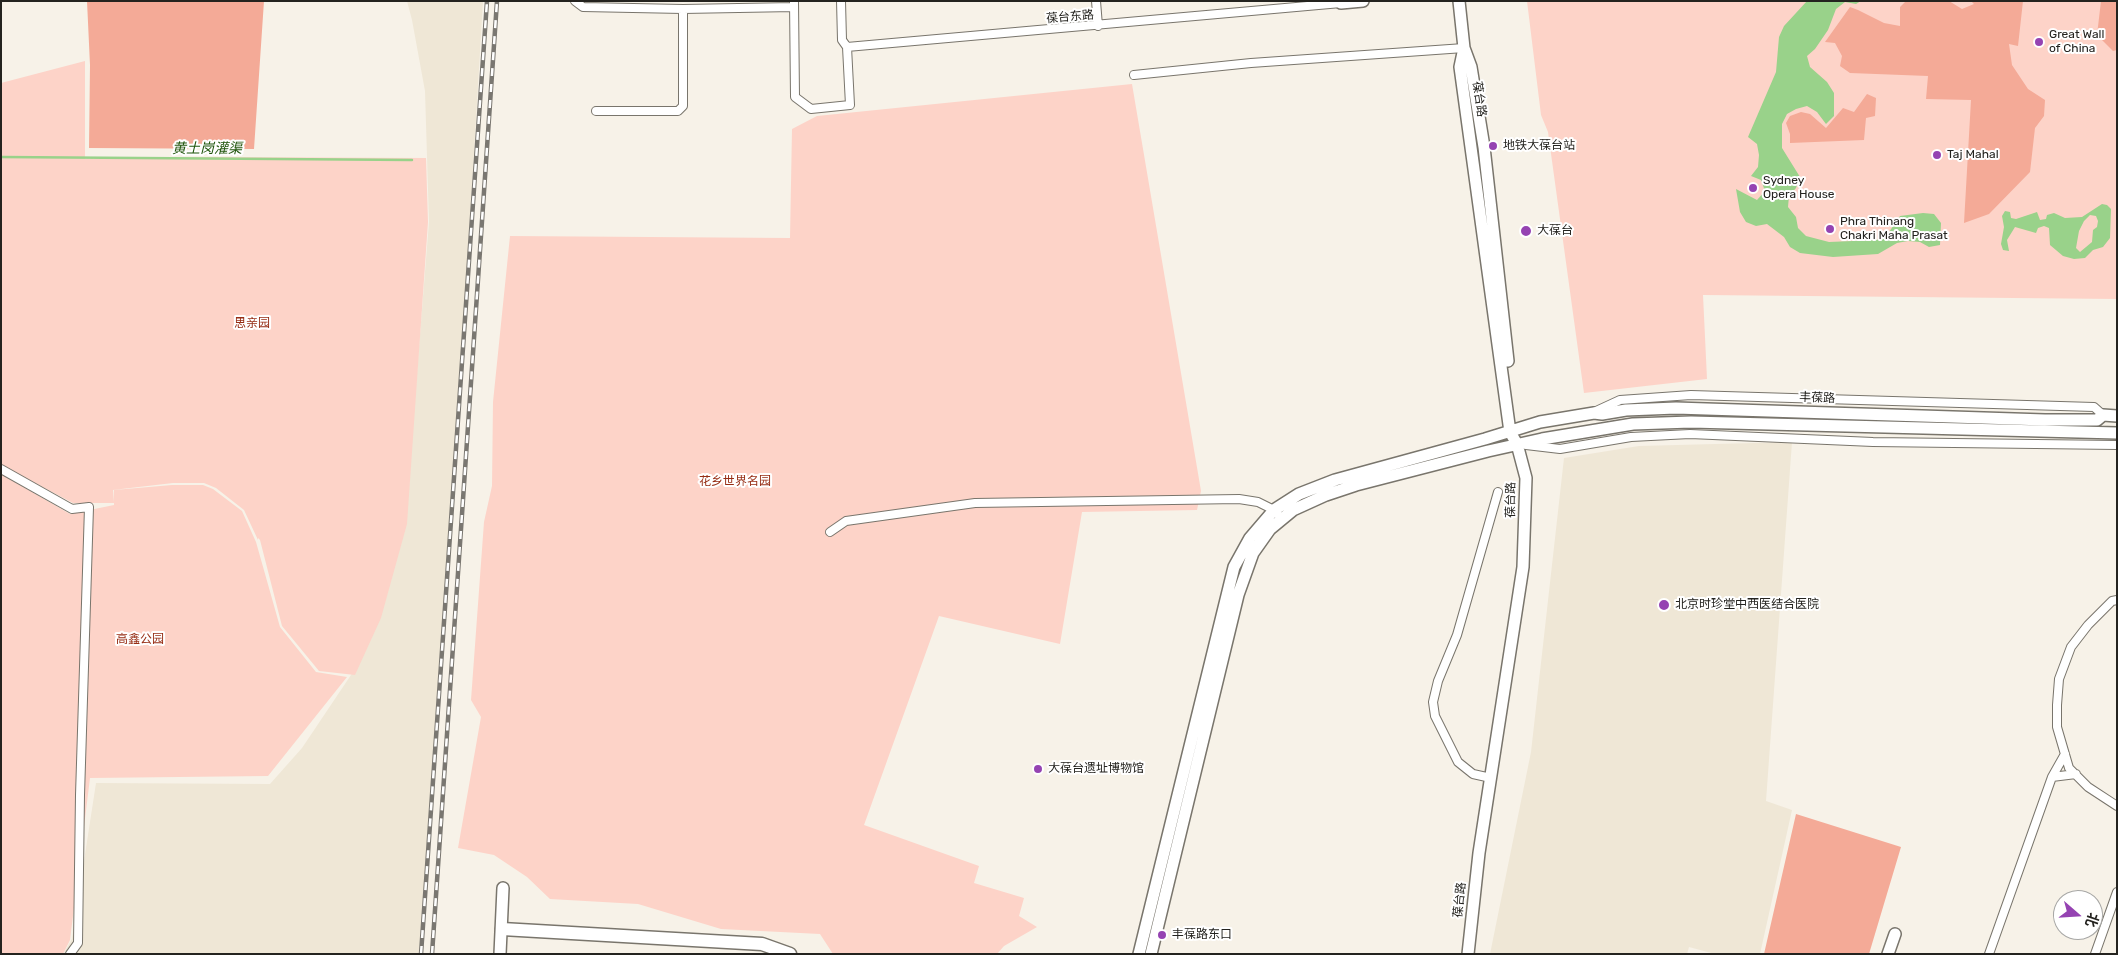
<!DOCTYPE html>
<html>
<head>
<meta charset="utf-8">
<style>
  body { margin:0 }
  #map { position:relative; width:2118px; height:955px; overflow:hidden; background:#f7f2e8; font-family:Rubik,"Noto Sans SC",sans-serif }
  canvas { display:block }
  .frame { position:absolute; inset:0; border:2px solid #24231f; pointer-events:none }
  .north { position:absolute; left:2053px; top:890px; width:50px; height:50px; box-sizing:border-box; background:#fff; border:1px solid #a7a7a5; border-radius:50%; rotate:109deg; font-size:14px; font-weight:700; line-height:20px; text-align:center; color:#24231f }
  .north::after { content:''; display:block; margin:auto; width:18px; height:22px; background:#9543b2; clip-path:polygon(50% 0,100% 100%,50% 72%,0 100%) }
</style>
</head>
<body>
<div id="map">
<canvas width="2118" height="955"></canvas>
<div class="frame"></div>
<div class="north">北</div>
</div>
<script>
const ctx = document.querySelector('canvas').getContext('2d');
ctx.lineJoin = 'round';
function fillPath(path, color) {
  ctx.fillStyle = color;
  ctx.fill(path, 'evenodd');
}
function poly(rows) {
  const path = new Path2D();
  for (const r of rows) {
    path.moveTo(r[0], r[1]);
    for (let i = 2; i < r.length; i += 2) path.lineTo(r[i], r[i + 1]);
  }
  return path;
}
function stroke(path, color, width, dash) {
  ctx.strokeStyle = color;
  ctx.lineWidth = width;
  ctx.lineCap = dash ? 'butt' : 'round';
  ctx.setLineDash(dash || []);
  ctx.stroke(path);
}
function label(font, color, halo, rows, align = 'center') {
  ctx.font = font + ' Rubik,"Noto Sans SC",sans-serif';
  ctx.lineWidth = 4;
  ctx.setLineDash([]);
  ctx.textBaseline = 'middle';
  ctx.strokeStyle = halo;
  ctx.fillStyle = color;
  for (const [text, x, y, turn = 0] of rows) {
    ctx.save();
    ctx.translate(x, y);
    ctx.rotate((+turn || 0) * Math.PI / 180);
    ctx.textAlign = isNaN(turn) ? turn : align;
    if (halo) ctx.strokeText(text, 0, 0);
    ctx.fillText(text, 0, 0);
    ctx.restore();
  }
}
const built = poly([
  [407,1,483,1,460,390,419,954,63,954,72,939,96,783,270,784,302,748,351,675,387,594,405,522,429,222,425,91,412,20],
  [1792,442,1766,801,1792,810,1760,954,1715,954,1689,947,1687,954,1490,954,1531,752,1564,458,1639,446]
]);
const green = poly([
  [1527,1,2117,1,2117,299,1703,295,1707,379,1584,393,1548,132,1541,115],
  [85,61,85,159,215,157,426,158,428,222,407,524,381,618,355,675,319,671,282,626,260,540,258,538,258,540,244,510,216,488,204,483,173,483,113,490,114,502,114,490,172,485,203,485,213,489,242,511,256,542,280,627,316,672,347,677,268,776,90,778,70,940,63,954,1,954,1,474,70,514,114,505,114,503,73,503,1,465,1,83],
  [1132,84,1201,491,1197,510,1082,512,1060,644,939,616,864,825,979,866,974,883,1024,898,1019,916,1037,927,1004,946,997,954,833,954,820,934,721,929,638,904,550,899,527,877,494,855,458,848,481,717,471,700,484,522,492,486,493,402,510,236,790,238,792,129,817,116]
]);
const forest = poly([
  [87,1,264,1,254,149,89,148,90,65],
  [1906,1,1949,1,1962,9,1974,4,1971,1,2023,1,2018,46,2009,44,2012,65,2028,89,2045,100,2044,116,2035,128,2030,172,1989,214,1964,223,1971,100,1926,99,1928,76,1850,73,1840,66,1842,56,1835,43,1825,42,1850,7,1858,10,1884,23,1900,26,1900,7],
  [2101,1,2117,1,2117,50,2113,51,2097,35],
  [1867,94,1876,98,1875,116,1866,118,1864,140,1790,143,1790,134,1786,123,1790,116,1801,112,1810,114,1826,128,1843,108,1854,112],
  [1796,814,1901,847,1869,954,1764,954]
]);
const water = poly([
  [1807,1,1861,1,1856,4,1845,2,1836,9,1828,30,1815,49,1807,56,1810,67,1827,82,1834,93,1834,116,1826,124,1817,112,1807,106,1796,109,1787,114,1782,124,1782,148,1800,177,1796,188,1789,196,1788,207,1796,217,1798,228,1806,236,1829,242,1876,240,1887,235,1900,216,1923,213,1934,214,1941,223,1940,245,1929,247,1920,242,1908,241,1897,243,1878,254,1833,257,1800,253,1790,247,1784,237,1767,224,1756,226,1746,222,1740,212,1736,189,1757,200,1765,191,1761,180,1751,176,1758,167,1759,155,1757,144,1748,137,1776,72,1779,37,1784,26],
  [2102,204,2107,205,2111,209,2110,238,2103,247,2093,250,2085,258,2074,259,2063,256,2050,245,2049,228,2044,226,2038,228,2036,233,2015,227,2007,240,2009,251,2003,250,2001,244,2004,227,2002,216,2005,211,2010,212,2011,218,2016,219,2037,212,2040,220,2046,219,2047,215,2054,213,2065,218,2082,217],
  [2090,215,2096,216,2098,221,2097,227,2093,230,2092,242,2080,252,2076,248,2079,231,2084,221]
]);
const stream = poly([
  [1,157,412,160]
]);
const street = poly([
  [575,1,583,7,683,9,794,7],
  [794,1,795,97,811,109,850,105,847,47],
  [841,1,842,40,847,47,1341,3],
  [1096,1,1098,26],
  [1134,75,1251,63,1464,48],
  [596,111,678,111,683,106,683,9],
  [1594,412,1620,400,1691,395,2094,407,2103,415],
  [1526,445,1560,449,1631,437,1690,434,1873,442,2117,445],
  [1,469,72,509,89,507,80,795,78,943,70,954],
  [830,532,846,521,975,503,1239,499,1258,502,1274,510,1281,518],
  [2117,600,2112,601,2088,625,2071,647,2059,679,2057,705,2057,727,2069,768,2088,787,2117,806],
  [2065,754,2052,777,2076,774],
  [1491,778,1473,774,1458,762,1435,716,1433,702,1438,681,1457,635,1498,492],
  [1989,954,2052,777],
  [2095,954,2117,892]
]);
const secondary = poly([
  [1459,1,1464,48,1471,67,1484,147,1508,361],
  [1341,3,1363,1],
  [1464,48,1460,67,1510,432,1517,444,1526,478,1523,567,1479,853,1468,954],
  [500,954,503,888],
  [1139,954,1234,567,1250,538,1274,510,1299,494,1335,480,1485,439,1540,422,1594,413,1602,414,1626,410,1676,408,2045,420,2097,420,2103,415,2117,416],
  [1151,954,1238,595,1253,553,1270,529,1293,510,1326,495,1356,485,1488,451,1542,439,1633,424,1691,422,2117,433],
  [1888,954,1895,934]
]);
const primary = poly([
  [502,929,762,944,790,954]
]);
const rail = poly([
  [421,954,487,1],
  [432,954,497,1]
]);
const markers = [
  [2039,42,5,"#9543b2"],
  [1493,146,5,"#9543b2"],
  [1937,155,5,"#9543b2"],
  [1753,188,5,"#9543b2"],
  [1830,229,5,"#9543b2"],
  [1526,231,6,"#9543b2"],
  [1664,605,6,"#9543b2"],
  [1038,769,5,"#9543b2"],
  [1162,935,5,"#9543b2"]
];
const streetNames = [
  ["葆台东路",1070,17,-5],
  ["葆台路",1479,99,82],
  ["丰葆路",1817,398,2],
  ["葆台路",1511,500,-89],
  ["葆台路",1460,900,-84]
];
const poiNames = [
  ["Great Wall",2049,35],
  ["of China",2049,49],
  ["地铁大葆台站",1503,146],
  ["Taj Mahal",1947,155],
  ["Sydney",1763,181],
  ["Opera House",1763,195],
  ["Phra Thinang",1840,222],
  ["Chakri Maha Prasat",1840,236],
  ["大葆台",1537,231],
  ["北京时珍堂中西医结合医院",1675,605],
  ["大葆台遗址博物馆",1048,769],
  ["丰葆路东口",1172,935]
];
const parkNames = [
  ["思亲园",252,324],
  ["花乡世界名园",735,482],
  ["高鑫公园",140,640]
];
const waterNames = [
  ["黄土岗灌渠",207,149]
];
fillPath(built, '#efe7d6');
fillPath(green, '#fdd3c8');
fillPath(forest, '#f4aa97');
fillPath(water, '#99d28a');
stroke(stream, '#99d28a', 2.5);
stroke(street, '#79756c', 10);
stroke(secondary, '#79756c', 14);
stroke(primary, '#79756c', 15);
stroke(street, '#fff', 8);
stroke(secondary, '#fff', 11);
stroke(primary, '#fff', 12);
stroke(rail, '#7a7771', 4.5);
stroke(rail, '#fff', 2.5, [8]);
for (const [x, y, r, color] of markers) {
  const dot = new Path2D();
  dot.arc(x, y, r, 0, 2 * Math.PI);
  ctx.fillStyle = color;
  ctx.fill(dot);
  stroke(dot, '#fff', 2);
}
label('12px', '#24231f', '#fff', streetNames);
label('12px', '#24231f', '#fff', poiNames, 'left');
label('12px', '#962d14', '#fff', parkNames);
label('italic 14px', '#20550c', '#fff', waterNames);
</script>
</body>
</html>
